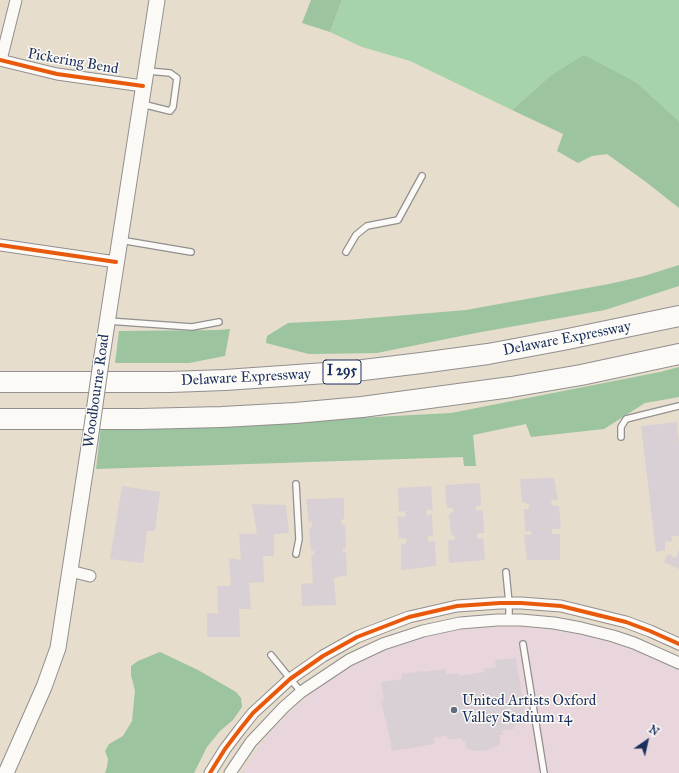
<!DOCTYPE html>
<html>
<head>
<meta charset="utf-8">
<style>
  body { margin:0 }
  #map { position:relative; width:679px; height:773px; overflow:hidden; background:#e6ddcc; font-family:"IM FELL Great Primer",serif }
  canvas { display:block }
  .north { position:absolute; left:627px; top:721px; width:40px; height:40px; -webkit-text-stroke:3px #fdfcf7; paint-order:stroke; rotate:34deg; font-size:11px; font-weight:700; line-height:16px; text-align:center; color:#1b2f5e }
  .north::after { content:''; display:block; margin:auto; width:14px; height:18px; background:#1b2f5e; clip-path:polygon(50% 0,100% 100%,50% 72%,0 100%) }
</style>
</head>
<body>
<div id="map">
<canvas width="679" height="773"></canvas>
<div class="north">N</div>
</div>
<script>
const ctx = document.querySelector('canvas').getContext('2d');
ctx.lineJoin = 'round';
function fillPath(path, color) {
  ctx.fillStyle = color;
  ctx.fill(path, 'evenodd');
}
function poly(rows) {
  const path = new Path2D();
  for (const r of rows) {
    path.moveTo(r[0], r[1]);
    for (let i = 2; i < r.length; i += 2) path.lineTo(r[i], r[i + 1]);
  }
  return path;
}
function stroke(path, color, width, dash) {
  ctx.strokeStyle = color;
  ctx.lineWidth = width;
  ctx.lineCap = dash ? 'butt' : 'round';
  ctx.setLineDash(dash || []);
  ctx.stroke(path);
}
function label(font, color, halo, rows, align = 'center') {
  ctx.font = font + ' "IM FELL Great Primer",serif';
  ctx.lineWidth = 3;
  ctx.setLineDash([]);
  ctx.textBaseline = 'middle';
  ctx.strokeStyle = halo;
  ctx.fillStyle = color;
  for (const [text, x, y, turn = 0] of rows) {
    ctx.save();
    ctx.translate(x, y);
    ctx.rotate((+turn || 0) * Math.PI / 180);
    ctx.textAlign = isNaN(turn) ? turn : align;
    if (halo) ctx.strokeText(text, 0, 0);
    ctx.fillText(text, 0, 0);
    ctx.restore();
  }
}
const built = poly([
  [488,627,533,627,591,636,641,652,679,669,679,773,241,773,263,741,293,709,329,679,383,648,436,633]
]);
const green = poly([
  [342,0,679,0,679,121,637,83,550,76,512,110,410,61,362,47,330,32]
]);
const forest = poly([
  [311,0,342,0,330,32,302,23],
  [584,55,637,83,679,121,679,208,646,182,607,154,592,156,578,163,557,151,563,134,512,110,550,76],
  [679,265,679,286,605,310,476,333,377,353,309,354,266,343,267,336,288,323,347,320,466,310,609,284,644,276],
  [230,329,225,356,189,363,115,363,119,331,218,330],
  [679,367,679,397,645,403,604,429,531,437,526,424,473,435,476,466,464,466,463,457,96,469,101,426,225,425,451,413,660,372],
  [160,652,198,670,236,692,241,698,242,707,233,720,220,731,207,747,194,773,105,773,107,767,108,759,105,751,109,744,123,736,132,721,135,691,131,675,131,666,138,661]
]);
const building = poly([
  [677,422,679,444,679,536,671,536,673,541,665,542,665,550,656,552,641,426],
  [554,478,558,500,551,500,552,505,559,506,561,529,552,529,552,534,560,534,560,560,527,560,524,535,532,535,531,531,525,531,524,509,529,509,529,504,522,502,520,479],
  [480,483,481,505,475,507,476,511,483,510,484,533,478,533,477,539,483,538,485,560,449,563,448,540,454,540,455,536,451,535,449,514,453,512,453,508,447,508,445,485],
  [122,486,160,492,155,531,147,531,143,563,110,559],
  [431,486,433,510,427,510,426,516,432,514,433,537,428,536,428,542,435,541,436,566,401,570,401,545,406,543,407,539,399,538,397,516,405,517,405,511,399,512,398,488],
  [344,498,344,519,341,520,342,525,345,525,346,548,343,549,343,553,346,552,347,575,334,578,336,605,302,606,301,584,313,583,311,555,314,555,314,551,311,551,309,528,312,527,312,521,309,523,306,499],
  [252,504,286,505,289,533,274,534,274,556,263,556,264,582,249,583,251,609,239,609,240,637,207,637,207,613,218,614,217,586,231,586,229,558,241,560,239,534,257,534],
  [679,550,679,569,664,562,668,554,676,558],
  [516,658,527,723,514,725,514,729,502,731,503,735,499,735,501,743,499,744,499,745,489,750,481,751,468,750,468,748,466,749,465,741,462,741,461,738,447,740,447,736,434,738,435,744,392,751,386,719,385,719,381,700,384,701,381,682,402,679,401,674,423,671,423,672,445,669,446,675,459,673,459,676,484,672,483,669,496,667,495,660]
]);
const service = poly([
  [142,104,170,111,173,107,177,78,170,73,148,71],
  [120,240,191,252],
  [346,252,356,235,367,226,398,220,422,176],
  [108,321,192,327,219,322],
  [621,437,621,427,626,419,679,406],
  [296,554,299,539,296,484],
  [506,572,509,603,509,620],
  [523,644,544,773],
  [271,655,301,692]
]);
const minor = poly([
  [0,60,57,74,143,86],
  [1,60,16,0],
  [0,245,116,262],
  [70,571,90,576],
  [210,773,225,749,241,728,253,713,290,679,323,656,357,637,409,617,457,606,500,603,521,603,561,606,626,622,650,631,679,644],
  [230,773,251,742,284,707,301,692,349,660,383,644,423,631,460,623,497,620,521,620,554,623,581,628,613,636,634,643,679,663]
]);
const secondary = poly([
  [101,362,157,0],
  [6,773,44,687,58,648,90,440]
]);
const motorway = poly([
  [0,382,170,382,225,380,355,371,421,363,488,354,563,340,679,316],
  [0,419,140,419,222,417,295,413,362,407,511,387,581,375,679,354]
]);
const secondaryBridge = poly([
  [90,440,101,362]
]);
const cycleway = poly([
  [0,60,57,74,143,86],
  [0,245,116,262],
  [210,773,225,749,241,728,253,713,290,679,323,656,357,637,409,617,457,606,500,603,521,603,561,606,626,622,650,631,679,644]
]);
const markers = [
  [454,710,4,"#626c84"]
];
const shields = [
  [342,372,38]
];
const shieldNames = [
  ["I 295",342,372]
];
const streetNames = [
  ["Pickering Bend",73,62,10],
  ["Delaware Expressway",567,339,-11],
  ["Delaware Expressway",246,378,-3],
  ["Woodbourne Road",97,391,-82]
];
const poiNames = [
  ["United Artists Oxford",462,701],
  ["Valley Stadium 14",462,718]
];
fillPath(built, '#e9d6dc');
fillPath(green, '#a7d3aa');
fillPath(forest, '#9cc49f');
fillPath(building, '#d9d0d5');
stroke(service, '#918f8f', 8);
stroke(minor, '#918f8f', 13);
stroke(secondary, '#918f8f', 17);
stroke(motorway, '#918f8f', 22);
stroke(service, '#fbfaf7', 5.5);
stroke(minor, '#fbfaf7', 11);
stroke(secondary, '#fbfaf7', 15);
stroke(motorway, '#fbfaf7', 20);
stroke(secondaryBridge, '#918f8f', 17, []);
stroke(secondaryBridge, '#fbfaf7', 15);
stroke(cycleway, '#e8590c', 4);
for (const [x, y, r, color] of markers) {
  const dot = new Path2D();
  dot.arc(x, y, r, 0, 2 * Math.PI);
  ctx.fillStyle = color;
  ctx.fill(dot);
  stroke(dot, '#fdfcf7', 1.5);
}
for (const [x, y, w] of shields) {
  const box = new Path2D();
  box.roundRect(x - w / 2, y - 12, w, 24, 3);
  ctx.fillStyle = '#fdfcf7';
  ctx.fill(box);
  stroke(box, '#1b2f5e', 1);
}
label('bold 14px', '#1b2f5e', null, shieldNames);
label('15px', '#1b2f5e', '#fdfcf7', streetNames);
label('15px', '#1b2f5e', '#fdfcf7', poiNames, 'left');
</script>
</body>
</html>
